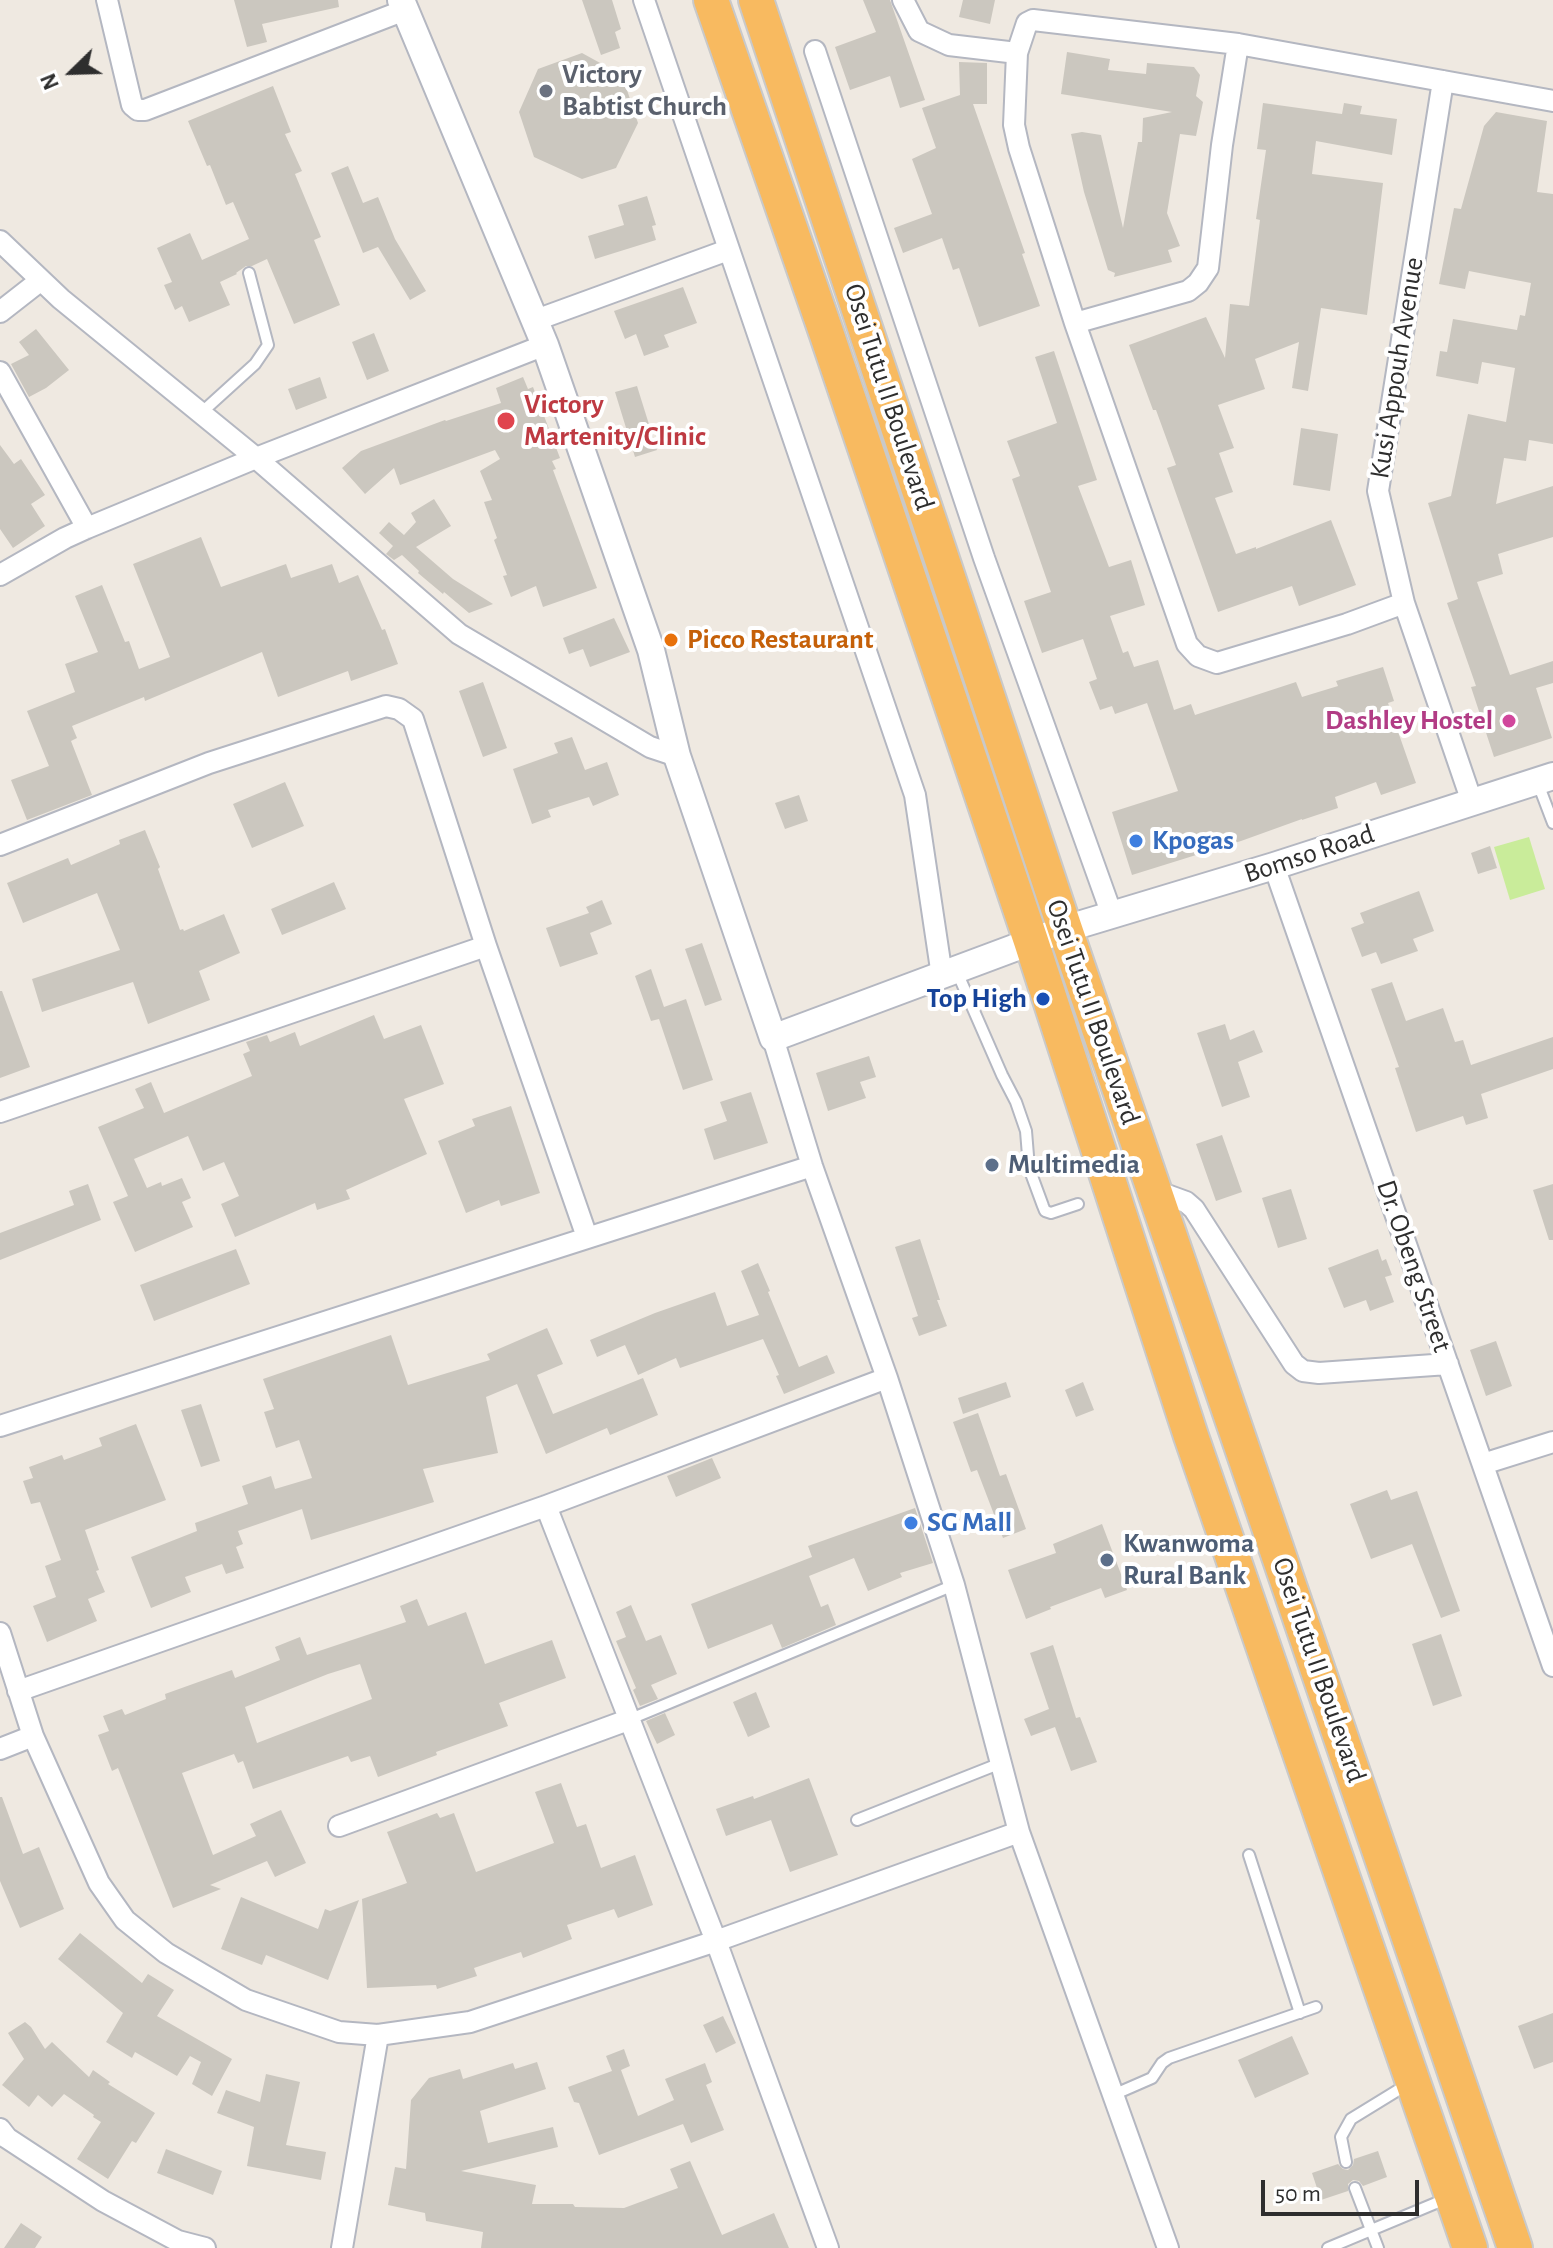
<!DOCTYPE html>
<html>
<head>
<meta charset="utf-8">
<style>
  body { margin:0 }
  #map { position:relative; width:1553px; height:2248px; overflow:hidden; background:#efe9e1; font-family:"Alegreya Sans",sans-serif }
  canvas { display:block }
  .north { position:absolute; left:32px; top:32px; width:80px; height:80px; -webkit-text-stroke:6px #fff; paint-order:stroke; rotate:247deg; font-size:22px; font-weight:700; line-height:32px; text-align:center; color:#2e2e2e }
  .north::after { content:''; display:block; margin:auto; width:28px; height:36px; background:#2e2e2e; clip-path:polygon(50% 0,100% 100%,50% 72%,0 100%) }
  .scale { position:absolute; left:1261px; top:2180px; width:158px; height:36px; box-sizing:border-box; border:4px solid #2e2e2e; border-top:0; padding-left:10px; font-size:24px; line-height:28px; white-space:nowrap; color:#2e2e2e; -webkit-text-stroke:6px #fff; paint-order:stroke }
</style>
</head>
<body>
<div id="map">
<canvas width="1553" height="2248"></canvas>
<div class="north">N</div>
<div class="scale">50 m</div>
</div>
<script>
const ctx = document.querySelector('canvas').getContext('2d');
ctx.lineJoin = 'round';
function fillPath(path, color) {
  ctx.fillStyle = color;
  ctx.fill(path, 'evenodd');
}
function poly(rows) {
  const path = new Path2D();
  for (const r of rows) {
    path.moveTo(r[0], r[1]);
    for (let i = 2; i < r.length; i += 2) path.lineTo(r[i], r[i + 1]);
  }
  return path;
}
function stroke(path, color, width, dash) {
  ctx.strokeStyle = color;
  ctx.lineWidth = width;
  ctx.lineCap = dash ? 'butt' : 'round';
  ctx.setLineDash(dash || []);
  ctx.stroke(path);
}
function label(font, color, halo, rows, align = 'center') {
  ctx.font = font + ' "Alegreya Sans",sans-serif';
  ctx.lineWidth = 8;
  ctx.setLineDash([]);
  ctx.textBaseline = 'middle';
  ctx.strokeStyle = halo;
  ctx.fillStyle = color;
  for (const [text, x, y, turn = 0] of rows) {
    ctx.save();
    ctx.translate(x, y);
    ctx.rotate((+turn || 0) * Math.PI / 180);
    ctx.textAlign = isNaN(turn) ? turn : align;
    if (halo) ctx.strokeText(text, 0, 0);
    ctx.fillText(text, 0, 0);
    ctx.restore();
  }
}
const pitch = poly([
  [1529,837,1545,889,1510,900,1494,847]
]);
const building = poly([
  [234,0,338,0,339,7,262,24,267,42,247,47],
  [582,0,612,0,621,29,615,32,620,48,601,55],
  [863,0,890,0,925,100,900,108,890,76,850,90,835,47,876,32],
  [963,0,995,0,990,24,959,17],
  [1067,52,1110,59,1108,70,1146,74,1147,63,1194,67,1200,75,1196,96,1203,102,1196,136,1180,134,1167,213,1180,246,1168,250,1172,262,1114,277,1115,273,1108,270,1084,192,1071,134,1082,132,1101,135,1123,228,1138,142,1142,142,1143,118,1172,112,1061,94],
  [582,53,622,75,638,123,616,168,582,179,534,157,519,112,538,69],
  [959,62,987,63,987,104,973,104,1025,253,1022,254,1040,306,979,327,959,268,953,270,942,238,903,253,894,228,932,214,912,159,936,148,922,108,960,95],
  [273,86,291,132,285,134,302,171,295,174,321,237,314,240,340,305,294,324,267,259,252,266,246,266,236,273,237,274,220,282,230,305,189,322,182,306,175,310,164,285,172,282,157,248,190,233,202,260,249,239,233,202,226,205,210,165,207,166,188,121],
  [1263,103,1342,114,1344,103,1362,106,1360,114,1397,119,1392,155,1316,141,1312,174,1383,183,1367,315,1321,308,1308,391,1292,388,1299,342,1255,359,1265,389,1218,405,1234,448,1219,453,1233,492,1215,498,1236,554,1256,547,1256,549,1331,520,1356,585,1299,606,1292,586,1218,612,1167,468,1176,465,1156,410,1153,410,1129,345,1206,317,1225,358,1230,304,1249,306,1260,220,1256,219,1266,150,1257,149],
  [1496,112,1547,121,1537,192,1553,194,1553,444,1529,440,1526,461,1504,458,1496,504,1553,486,1553,537,1498,554,1503,574,1477,582,1510,675,1553,661,1553,683,1536,688,1552,738,1494,757,1471,687,1476,686,1447,603,1458,599,1428,503,1451,496,1468,414,1506,422,1515,368,1482,362,1478,384,1436,376,1440,351,1447,352,1453,319,1517,330,1520,315,1525,316,1531,283,1469,271,1465,289,1439,284,1454,208,1461,209,1484,126],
  [348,166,363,203,378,197,395,239,426,291,410,300,378,247,363,253,331,173],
  [647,196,656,225,652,226,656,240,595,259,588,236,624,225,618,205],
  [683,287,697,323,664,335,669,347,644,356,636,334,625,339,614,311],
  [36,329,69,370,46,388,29,397,11,364,29,355,19,342],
  [374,333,389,371,367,380,352,342],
  [1054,351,1097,480,1078,486,1109,567,1131,560,1145,605,1110,616,1123,653,1128,651,1134,667,1158,660,1174,710,1191,704,1195,715,1296,682,1302,697,1338,686,1336,681,1383,667,1394,701,1388,703,1416,783,1381,795,1376,782,1335,797,1338,808,1302,820,1302,819,1241,841,1132,875,1112,812,1178,791,1147,703,1115,714,1112,706,1100,710,1089,682,1097,679,1083,639,1042,653,1024,601,1051,592,1012,479,1020,476,1007,441,1057,423,1035,357],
  [320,377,327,398,296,410,288,389],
  [523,377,528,389,533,387,560,458,552,461,556,469,553,470,597,588,543,607,536,586,511,597,503,576,507,575,494,540,497,538,484,502,492,500,480,471,500,459,495,450,400,485,394,468,365,494,342,468,361,451,445,420,446,421,501,403,496,388],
  [637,386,657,450,635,457,615,392],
  [1301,428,1338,434,1330,491,1293,485],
  [0,445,14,464,21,459,45,495,31,504,45,526,13,548,0,529],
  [434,499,451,526,416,547,453,579,493,604,469,613,444,592,443,594,418,573,419,571,402,555,394,560,386,554,393,546,379,533,389,522,404,535,416,522,411,513],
  [201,537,221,587,286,564,291,578,332,564,339,583,358,575,382,630,385,629,398,664,351,681,348,671,278,697,262,652,145,701,144,697,72,726,77,738,71,741,92,795,27,820,11,780,49,766,27,711,75,692,65,664,98,652,75,596,102,585,125,642,129,641,139,669,170,657,133,564],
  [614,618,630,652,590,667,583,649,569,654,563,638],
  [483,682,507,748,483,757,459,691],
  [572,737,585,770,607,762,619,795,593,806,589,797,548,810,551,817,532,824,513,769,558,753,554,743],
  [285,782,304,826,252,848,233,804],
  [799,795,808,821,785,829,775,803],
  [145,830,160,867,158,869,180,930,183,929,184,931,224,914,240,953,199,971,210,1000,148,1024,133,982,42,1012,32,979,120,950,97,893,23,923,7,883,68,858,71,865,120,844,119,840],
  [1490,846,1497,868,1478,874,1471,853],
  [334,882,346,909,282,935,271,909],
  [1419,891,1434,931,1413,939,1418,951,1381,964,1376,952,1362,957,1351,928,1364,923,1360,913],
  [602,900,612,924,590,933,598,954,560,967,546,928,589,913,586,907],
  [702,943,722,1000,705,1006,685,949],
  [651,969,664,1007,686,999,713,1080,683,1090,659,1019,651,1021,635,976],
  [1392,982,1406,1021,1443,1008,1455,1042,1463,1040,1471,1065,1553,1037,1553,1069,1481,1094,1488,1118,1466,1125,1463,1116,1416,1132,1395,1068,1399,1067,1371,989],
  [0,991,2,991,30,1067,0,1078],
  [374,1015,384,1039,421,1025,444,1084,404,1099,427,1154,346,1190,350,1199,317,1210,315,1203,235,1237,221,1204,239,1196,224,1162,203,1171,188,1136,134,1159,147,1188,161,1182,162,1186,182,1178,191,1198,182,1202,193,1227,135,1252,113,1202,128,1196,98,1127,144,1108,135,1089,151,1082,164,1113,252,1076,243,1054,250,1051,246,1042,267,1035,270,1042,295,1032,300,1046],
  [1225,1024,1230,1040,1254,1030,1263,1052,1238,1062,1250,1097,1222,1107,1197,1033],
  [869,1056,876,1077,860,1082,866,1098,828,1111,816,1073],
  [751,1092,768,1143,714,1160,704,1129,727,1121,720,1102],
  [511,1106,540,1193,501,1206,499,1200,466,1213,438,1141,475,1126,472,1119],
  [1222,1135,1242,1192,1216,1201,1196,1144],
  [88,1184,101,1220,0,1260,0,1233,74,1205,69,1191],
  [1553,1184,1553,1240,1549,1240,1533,1190],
  [1291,1189,1307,1239,1278,1248,1262,1198],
  [920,1239,940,1300,937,1300,947,1326,919,1336,912,1318,918,1316,895,1247],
  [236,1249,250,1284,154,1321,140,1285],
  [1378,1249,1382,1261,1386,1259,1392,1275,1385,1277,1394,1302,1370,1311,1366,1300,1344,1308,1328,1268],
  [758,1263,770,1291,768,1292,799,1367,827,1355,835,1373,784,1394,776,1376,779,1375,763,1339,680,1368,676,1358,638,1375,625,1345,597,1357,590,1340,655,1313,715,1292,727,1326,759,1315,741,1271],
  [547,1328,563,1364,537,1375,553,1414,643,1378,658,1415,610,1435,607,1428,546,1454,517,1384,486,1397,498,1453,423,1469,434,1502,311,1540,302,1509,238,1531,243,1544,236,1547,244,1568,226,1574,222,1564,185,1577,191,1592,151,1608,131,1557,197,1531,195,1523,248,1504,242,1486,271,1476,275,1489,312,1478,299,1440,276,1448,264,1412,274,1409,263,1379,391,1335,408,1385,490,1360,487,1354],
  [1496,1341,1512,1386,1486,1396,1470,1350],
  [1006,1382,1011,1397,963,1414,958,1398],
  [1083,1382,1094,1410,1076,1417,1065,1390],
  [201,1404,220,1461,201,1467,181,1410],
  [978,1413,1000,1476,1006,1474,1026,1529,1003,1538,977,1470,971,1472,953,1422],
  [136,1424,166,1500,85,1530,99,1570,96,1571,105,1592,88,1599,97,1621,47,1642,33,1606,56,1597,45,1566,61,1560,40,1502,31,1504,23,1481,33,1478,29,1467,62,1455,64,1460,102,1446,99,1438],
  [712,1458,721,1478,676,1497,667,1476],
  [1387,1490,1391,1500,1417,1491,1460,1611,1441,1618,1412,1544,1371,1559,1350,1504],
  [915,1508,933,1563,900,1573,902,1577,868,1591,854,1558,809,1576,821,1607,828,1604,836,1625,782,1648,772,1624,708,1649,691,1604,812,1557,808,1546],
  [1102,1524,1127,1590,1105,1598,1101,1588,1050,1607,1051,1609,1026,1619,1008,1570,1056,1553,1053,1544],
  [417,1599,428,1626,466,1612,485,1664,552,1640,566,1678,499,1703,508,1726,436,1752,437,1755,378,1777,370,1756,351,1762,348,1756,253,1789,243,1761,238,1763,234,1754,182,1773,213,1855,256,1836,250,1824,281,1810,306,1863,275,1877,267,1861,210,1885,221,1889,173,1908,118,1768,112,1771,98,1735,109,1731,103,1716,122,1709,125,1715,166,1699,165,1694,232,1670,235,1678,280,1660,275,1647,300,1637,307,1655,406,1622,400,1606],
  [360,1664,372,1699,257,1743,245,1707,328,1674],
  [631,1605,646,1641,661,1635,677,1674,651,1685,658,1699,640,1706,633,1690,636,1688,616,1641,626,1637,616,1612],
  [1441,1634,1462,1696,1433,1706,1412,1644],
  [1053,1645,1076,1718,1080,1717,1097,1762,1071,1771,1055,1727,1031,1736,1024,1719,1049,1709,1030,1653],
  [756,1692,770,1727,748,1737,733,1702],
  [665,1713,675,1735,657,1744,646,1721],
  [809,1778,838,1855,790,1872,771,1820,726,1836,716,1809,753,1796,754,1799],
  [561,1783,577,1827,586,1824,601,1868,635,1855,653,1905,618,1918,614,1909,567,1925,572,1939,523,1958,521,1952,474,1968,477,1976,437,1989,436,1985,367,1988,362,1899,407,1883,387,1832,437,1813,440,1818,454,1813,476,1872,554,1843,535,1792],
  [0,1797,2,1797,23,1854,39,1847,64,1909,20,1928,0,1881],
  [241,1897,318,1929,325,1909,330,1911,359,1900,328,1980,266,1955,262,1965,221,1949],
  [80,1933,142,1983,148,1974,174,1990,157,2016,232,2059,212,2096,192,2084,201,2062,190,2056,177,2076,135,2052,132,2058,106,2042,123,2013,58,1959],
  [1553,2013,1553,2062,1534,2069,1518,2026],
  [723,2016,736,2043,716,2053,703,2025],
  [25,2022,31,2027,45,2049,52,2042,89,2077,93,2070,110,2082,108,2084,155,2113,136,2143,132,2141,108,2179,77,2159,101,2122,93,2117,94,2115,64,2094,52,2107,38,2095,29,2107,2,2085,24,2059,8,2033],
  [1292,2036,1309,2074,1255,2098,1238,2060],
  [624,2049,630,2066,621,2070,638,2116,674,2100,665,2079,705,2063,712,2082,706,2085,724,2130,691,2143,683,2124,599,2155,579,2103,574,2102,568,2087,612,2071,606,2056],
  [537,2062,546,2089,480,2111,488,2143,553,2127,558,2147,461,2171,536,2185,532,2204,573,2204,575,2207,624,2208,678,2188,670,2169,690,2161,722,2235,774,2213,789,2248,481,2248,483,2232,426,2221,425,2213,388,2205,395,2167,406,2169,411,2100,429,2078,460,2069,463,2079,513,2063,515,2069],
  [266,2074,300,2082,286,2145,326,2152,321,2180,247,2166,254,2127,217,2113,226,2090,260,2102],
  [166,2149,222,2171,213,2195,157,2173],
  [1378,2151,1387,2177,1363,2186,1359,2181,1353,2180,1348,2184,1348,2191,1321,2200,1312,2173,1338,2164,1343,2169,1348,2170,1353,2165,1354,2159],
  [21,2223,42,2237,35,2248,4,2248]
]);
const service = poly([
  [201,413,255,364,268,345,249,273],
  [1537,781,1553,823],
  [957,972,1002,1075,1016,1102,1026,1131,1029,1168,1043,1206,1045,1211,1051,1213,1078,1204],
  [628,1720,954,1585],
  [857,1820,1001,1763],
  [1249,1855,1300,2013],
  [1113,2095,1152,2078,1162,2063,1169,2058,1316,2007],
  [1346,2162,1341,2137,1351,2119,1408,2084],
  [1355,2188,1378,2248],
  [1328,2248,1448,2198]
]);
const minor = poly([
  [107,0,132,105,138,110,145,110,405,10],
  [644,0,915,795,942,976],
  [903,0,919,31,949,45,1017,53],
  [815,51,984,558,1112,915],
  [1443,81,1378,491,1404,603,1472,802],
  [0,241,61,299,256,458,459,634,650,747,677,756],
  [0,312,41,280],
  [536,320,728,250],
  [1075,323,1188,291,1198,283,1208,268,1222,145,1238,44],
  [0,372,87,528],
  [0,575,65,538,87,528,256,458,545,345],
  [1404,603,1347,624,1217,663,1198,656,1187,644,1075,323,1019,148,1014,125,1017,53,1027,23,1033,20,1238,44,1553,101],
  [0,845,209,763,386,706,399,709,413,719,486,946,587,1237],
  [1274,866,1553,1666],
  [773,1038,812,1166,887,1378,954,1585,1019,1832,1168,2248],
  [0,1112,486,946],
  [1153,1190,1186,1202,1194,1209,1294,1364,1303,1371,1319,1373,1448,1364],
  [0,1426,812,1166],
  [1483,1464,1553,1442],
  [546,1506,716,1941,828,2248],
  [0,1633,33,1736,99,1883,125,1920,166,1953,246,2000,339,2032,378,2035,470,2022,716,1941,1019,1832],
  [18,1691,546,1506,887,1378],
  [0,1749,33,1736],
  [339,1826,628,1720],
  [0,2129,7,2138,103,2201,178,2241,205,2248],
  [342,2248,378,2035]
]);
const tertiary = poly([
  [401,0,545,345,651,650,677,756,773,1038,1065,929,1274,866,1553,776]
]);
const trunk = poly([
  [711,0,826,332,1031,941,1191,1436,1470,2248],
  [756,0,1065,929,1515,2248]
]);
const markers = [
  [546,91,8,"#6b7280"],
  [506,421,10,"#e0444e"],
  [671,640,8,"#e8710a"],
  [1509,721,8,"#d1479c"],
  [1136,841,8,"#3f7fe0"],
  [1043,999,8,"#1a4fb4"],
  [992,1165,8,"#5c6f8a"],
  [911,1523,8,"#3f7fe0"],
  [1107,1560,8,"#5c6f8a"]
];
const worshipNames = [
  ["Victory",562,75],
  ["Babtist Church",562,107]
];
const streetNames = [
  ["Kusi Appouh Avenue",1397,368,-81],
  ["Osei Tutu II Boulevard",889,397,72],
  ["Bomso Road",1309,854,-18],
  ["Osei Tutu II Boulevard",1093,1012,71],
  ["Dr. Obeng Street",1414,1266,71],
  ["Osei Tutu II Boulevard",1319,1670,71]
];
const healthNames = [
  ["Victory",524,405],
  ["Martenity/Clinic",524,437]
];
const foodNames = [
  ["Picco Restaurant",687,640]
];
const hotelNames = [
  ["Dashley Hostel",1493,721]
];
const shopNames = [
  ["Kpogas",1152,841],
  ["SG Mall",927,1523]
];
const transitNames = [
  ["Top High",1027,999]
];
const serviceNames = [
  ["Multimedia",1008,1165],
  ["Kwanwoma",1123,1544],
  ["Rural Bank",1123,1576]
];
fillPath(pitch, '#c9ec9a');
fillPath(building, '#cbc7bf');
stroke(service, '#b4b7c1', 14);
stroke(minor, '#b4b7c1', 24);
stroke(tertiary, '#b4b7c1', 30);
stroke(trunk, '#c9c9c9', 38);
stroke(service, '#fff', 10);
stroke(minor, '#fff', 20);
stroke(tertiary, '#fff', 26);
stroke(trunk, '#f8ba60', 34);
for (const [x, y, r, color] of markers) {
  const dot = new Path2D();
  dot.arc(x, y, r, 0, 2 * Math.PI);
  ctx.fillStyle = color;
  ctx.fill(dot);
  stroke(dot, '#fff', 3);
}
label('bold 28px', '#5b616d', '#fff', worshipNames, 'left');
label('28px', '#2e2e2e', '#fff', streetNames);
label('bold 28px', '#be3a42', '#fff', healthNames, 'left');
label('bold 28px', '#c56008', '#fff', foodNames, 'left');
label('bold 28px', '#b23c85', '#fff', hotelNames, 'right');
label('bold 28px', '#366cbe', '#fff', shopNames, 'left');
label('bold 28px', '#164399', '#fff', transitNames, 'right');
label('bold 28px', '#4e5e75', '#fff', serviceNames, 'left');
</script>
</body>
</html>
